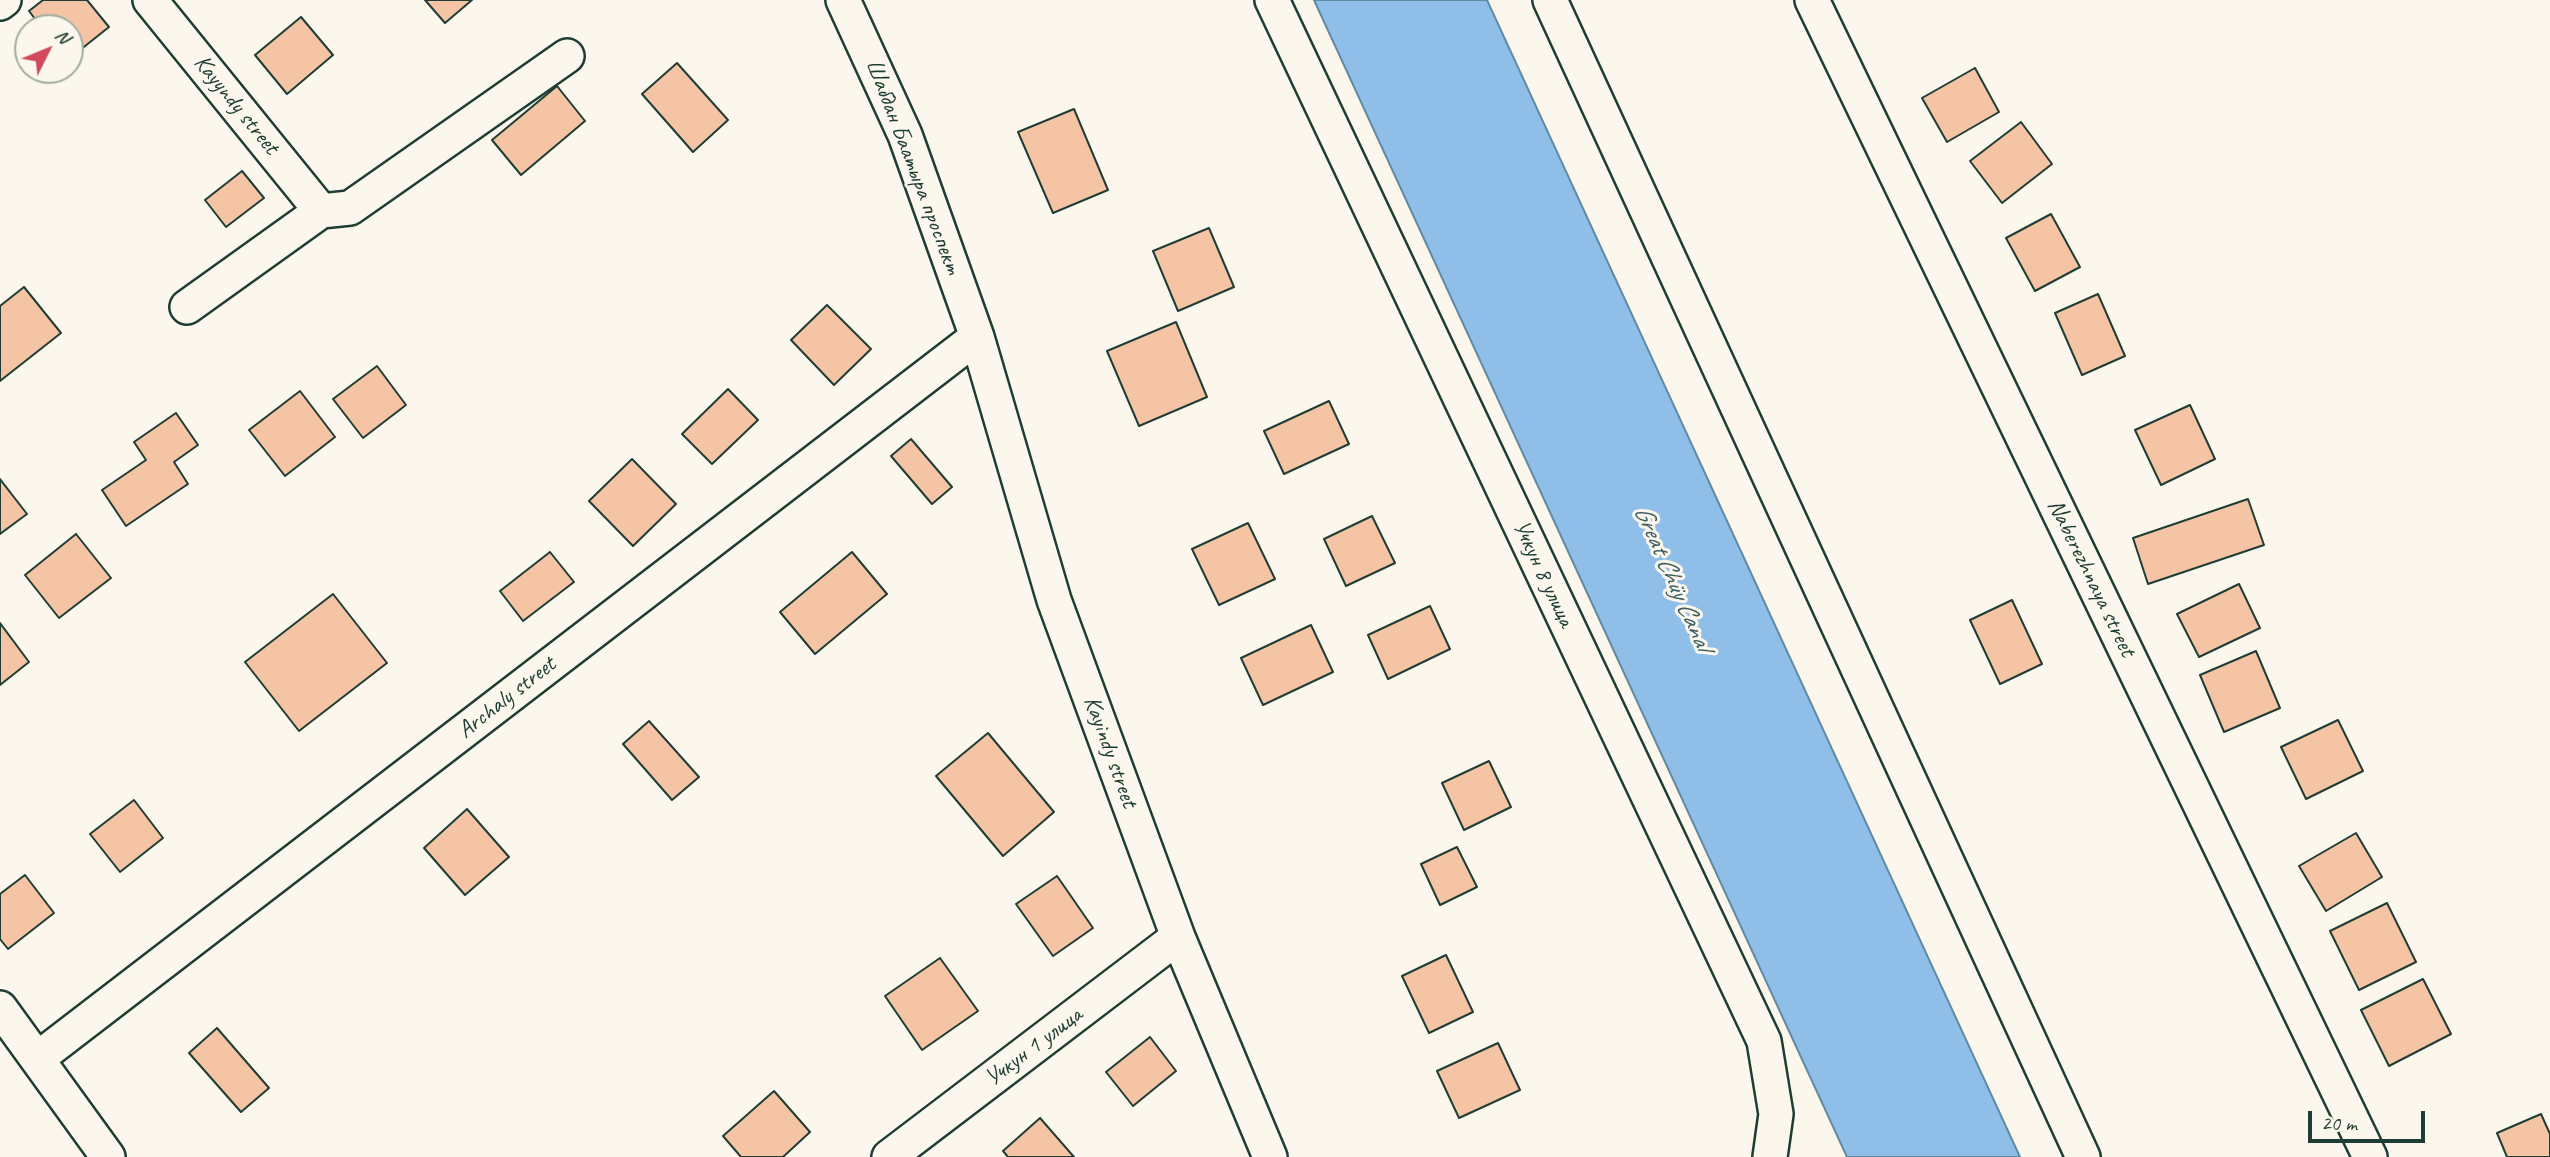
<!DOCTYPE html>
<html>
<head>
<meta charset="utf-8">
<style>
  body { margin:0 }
  #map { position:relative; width:2550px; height:1157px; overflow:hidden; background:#fbf7ec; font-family:Caveat,sans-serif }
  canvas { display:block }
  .north { position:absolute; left:14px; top:14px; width:70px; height:70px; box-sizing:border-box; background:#fbf7ec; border:2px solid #a3ada2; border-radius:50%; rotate:47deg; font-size:19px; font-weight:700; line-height:28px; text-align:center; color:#1f3d34 }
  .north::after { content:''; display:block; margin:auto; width:24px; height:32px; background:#d1495b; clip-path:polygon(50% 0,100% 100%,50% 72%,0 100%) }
  .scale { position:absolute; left:2308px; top:1111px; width:117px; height:32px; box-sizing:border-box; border:4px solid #1f3d34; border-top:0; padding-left:9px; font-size:21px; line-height:24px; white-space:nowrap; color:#1f3d34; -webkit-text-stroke:5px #fbf7ec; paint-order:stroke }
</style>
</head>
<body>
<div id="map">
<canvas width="2550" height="1157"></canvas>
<div class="north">N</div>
<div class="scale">20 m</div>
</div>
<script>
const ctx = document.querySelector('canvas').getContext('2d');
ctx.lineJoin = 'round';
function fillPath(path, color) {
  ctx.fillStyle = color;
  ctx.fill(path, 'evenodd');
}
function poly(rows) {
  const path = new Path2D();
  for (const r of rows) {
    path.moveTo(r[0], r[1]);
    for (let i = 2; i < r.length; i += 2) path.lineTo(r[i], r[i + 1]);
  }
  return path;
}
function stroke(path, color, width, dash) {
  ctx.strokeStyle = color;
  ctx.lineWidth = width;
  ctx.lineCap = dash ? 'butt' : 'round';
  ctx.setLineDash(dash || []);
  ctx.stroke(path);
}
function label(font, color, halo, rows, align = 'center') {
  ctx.font = font + ' Caveat,sans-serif';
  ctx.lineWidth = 6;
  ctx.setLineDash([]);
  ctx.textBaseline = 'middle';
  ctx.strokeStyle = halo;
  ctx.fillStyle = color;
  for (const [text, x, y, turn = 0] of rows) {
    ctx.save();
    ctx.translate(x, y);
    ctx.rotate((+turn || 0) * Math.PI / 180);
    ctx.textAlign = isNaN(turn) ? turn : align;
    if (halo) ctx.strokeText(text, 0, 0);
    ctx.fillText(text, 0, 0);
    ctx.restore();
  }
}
const water = poly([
  [1314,0,1487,0,2020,1157,1847,1157,1314,0]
]);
const building = poly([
  [43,0,87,0,109,27,70,58,70,28,42,28,29,11,43,0],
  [425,0,472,0,445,23,425,0],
  [301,17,333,55,287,94,255,55,301,17],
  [677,63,728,120,693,152,642,94,677,63],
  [1975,68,1999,112,1947,142,1922,98,1975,68],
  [557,86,585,121,521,175,492,140,557,86],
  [1074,109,1108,190,1053,213,1018,132,1074,109],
  [2021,122,2052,164,2002,203,1970,161,2021,122],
  [242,171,264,198,226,227,205,200,242,171],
  [2051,214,2080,267,2035,291,2006,238,2051,214],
  [1209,228,1234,287,1178,311,1153,251,1209,228],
  [24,287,61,333,0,381,0,306,24,287],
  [2098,294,2125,356,2082,375,2055,313,2098,294],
  [827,305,871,349,834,385,791,340,827,305],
  [1176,322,1207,397,1139,426,1107,351,1176,322],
  [377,366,406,405,363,438,333,399,377,366],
  [728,389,758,420,712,464,682,434,728,389],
  [300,391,335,437,285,476,249,430,300,391],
  [1329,401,1349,444,1284,474,1264,431,1329,401],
  [2190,405,2215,459,2161,485,2135,430,2190,405],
  [176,413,198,445,174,462,188,484,126,526,102,490,146,460,134,442,176,413],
  [911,439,952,487,932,504,891,456,911,439],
  [632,459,676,504,633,546,589,501,632,459],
  [0,479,27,514,0,534,0,479],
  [2248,499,2264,545,2148,584,2133,538,2248,499],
  [1372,516,1395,563,1346,586,1324,539,1372,516],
  [1248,523,1275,579,1219,605,1192,549,1248,523],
  [76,534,111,578,59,618,25,575,76,534],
  [550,552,574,582,523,621,500,591,550,552],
  [852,552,887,594,815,654,780,612,852,552],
  [2239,584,2260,628,2199,657,2177,614,2239,584],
  [333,594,387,663,299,731,245,662,333,594],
  [2012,600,2042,664,2000,684,1970,620,2012,600],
  [1430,606,1450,649,1388,679,1368,635,1430,606],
  [0,623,29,662,0,685,0,623],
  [1311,625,1333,672,1263,705,1241,658,1311,625],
  [2256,651,2280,708,2224,732,2200,675,2256,651],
  [2338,720,2363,771,2306,799,2281,747,2338,720],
  [649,721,699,777,672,800,623,744,649,721],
  [988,733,1054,812,1003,856,936,776,988,733],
  [1489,761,1511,807,1464,830,1442,783,1489,761],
  [134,800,163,838,120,872,90,834,134,800],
  [467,809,509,857,465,895,424,848,467,809],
  [2356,833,2382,877,2326,911,2299,866,2356,833],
  [1457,847,1477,887,1440,905,1421,864,1457,847],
  [25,875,54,913,8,949,0,939,0,894,25,875],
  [1057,876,1093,928,1053,956,1016,904,1057,876],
  [2387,903,2416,962,2359,990,2330,931,2387,903],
  [1446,955,1473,1012,1429,1033,1402,976,1446,955],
  [940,958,978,1011,922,1050,885,996,940,958],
  [2423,979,2451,1034,2389,1066,2361,1010,2423,979],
  [217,1028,269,1088,241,1112,189,1053,217,1028],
  [1150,1037,1176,1071,1133,1106,1106,1072,1150,1037],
  [1498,1043,1520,1090,1459,1118,1437,1071,1498,1043],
  [774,1091,810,1132,783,1157,741,1157,723,1136,774,1091],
  [2541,1114,2550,1134,2550,1157,2507,1157,2497,1133,2541,1114],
  [1040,1118,1074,1157,1008,1157,1003,1151,1040,1118]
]);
const street = poly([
  [150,0,321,211],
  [843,0,905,135,977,337,1054,600,1178,937,1270,1157],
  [1272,0,1764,1041,1776,1114,1770,1157],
  [1550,0,2083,1157],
  [1812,0,2370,1157],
  [0,3,4,0],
  [187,307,321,211,350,208,567,56],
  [0,1008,108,1157],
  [37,1059,977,337],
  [889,1157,1178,937]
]);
const streetNames = [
  ["Kayyndy street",236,105,51],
  ["Шабдан Баатыра проспект",913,167,69],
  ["Учкун 8 улица",1543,574,65],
  ["Naberezhnaya street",2091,578,64],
  ["Archaly street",507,698,-38],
  ["Kayindy street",1110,752,70],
  ["Учкун 1 улица",1034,1047,-37]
];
const waterNames = [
  ["Great Chüy Canal",1672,578,66]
];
fillPath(water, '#8fbee9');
stroke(water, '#628aa1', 2);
fillPath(building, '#f5c4a5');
stroke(building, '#1f3d34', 2);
stroke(street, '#1f3d34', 38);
stroke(street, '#fbf7ec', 33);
label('24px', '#1f3d34', '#fbf7ec', streetNames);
label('italic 26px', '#3b5d61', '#fbf7ec', waterNames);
</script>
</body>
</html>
